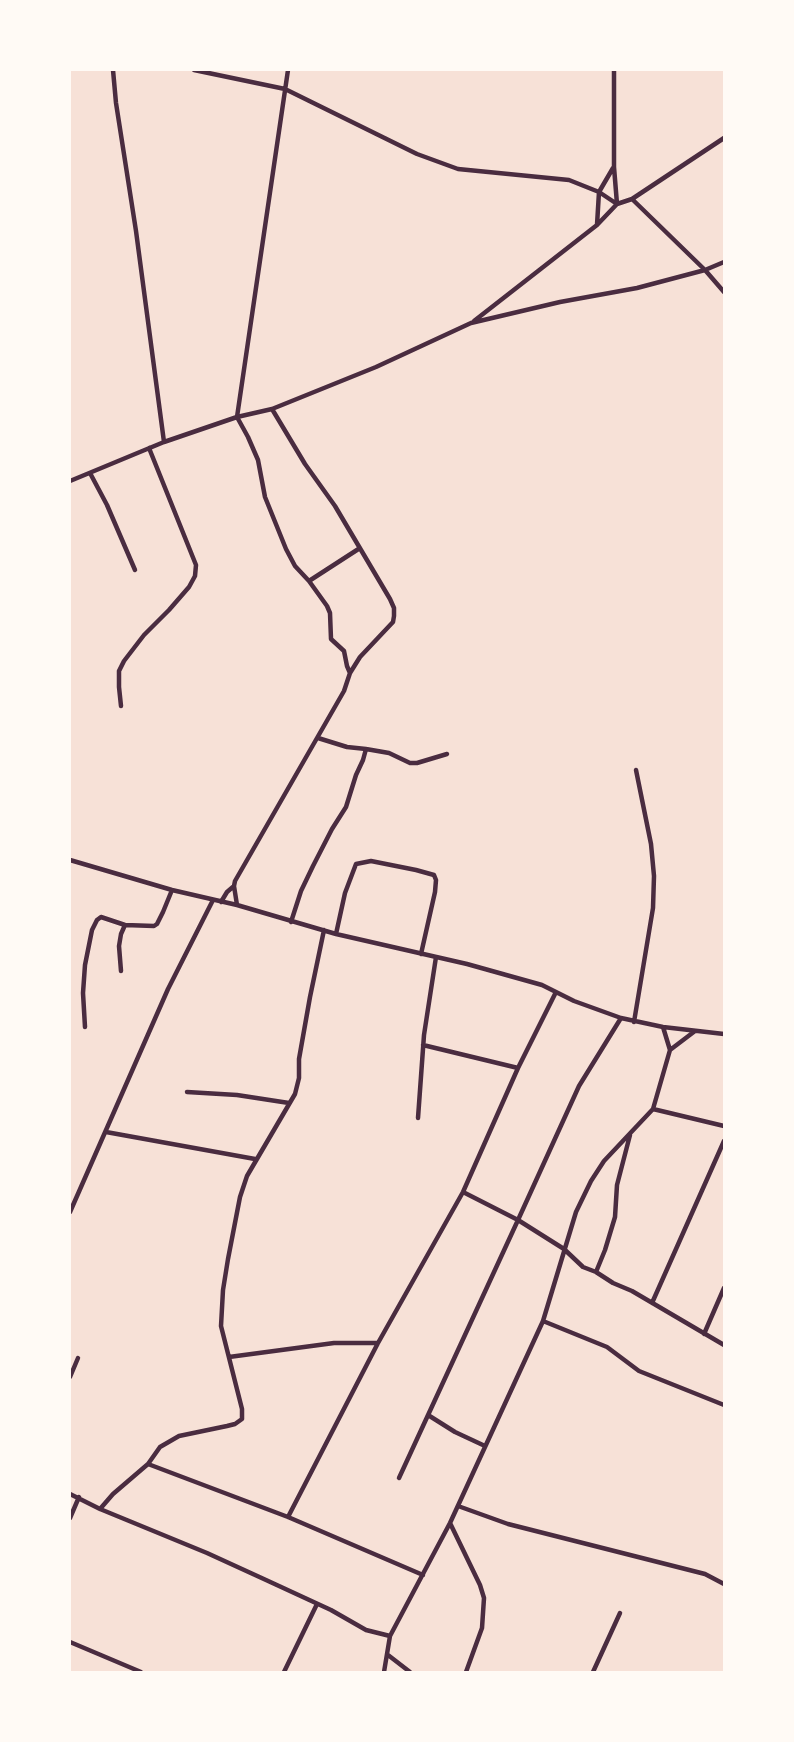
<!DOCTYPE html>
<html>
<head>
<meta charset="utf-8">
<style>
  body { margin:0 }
  #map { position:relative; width:794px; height:1742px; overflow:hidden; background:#f7e1d7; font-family:"Source Serif 4",serif }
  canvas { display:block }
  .frame { position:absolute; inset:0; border:71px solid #fffaf5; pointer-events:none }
</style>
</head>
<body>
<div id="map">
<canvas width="794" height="1742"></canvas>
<div class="frame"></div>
</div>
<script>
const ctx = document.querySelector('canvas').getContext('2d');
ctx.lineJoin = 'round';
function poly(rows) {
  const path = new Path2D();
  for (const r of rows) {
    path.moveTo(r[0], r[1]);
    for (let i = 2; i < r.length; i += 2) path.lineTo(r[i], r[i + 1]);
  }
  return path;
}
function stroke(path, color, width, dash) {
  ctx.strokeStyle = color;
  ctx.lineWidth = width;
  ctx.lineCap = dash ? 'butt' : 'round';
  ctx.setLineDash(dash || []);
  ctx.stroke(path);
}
const minor = poly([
  [113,70,116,103,136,231,164,442],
  [194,70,285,89,417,154,458,169,569,180,599,192,617,204],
  [288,70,237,417,248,437,258,460,265,497,286,549,295,566,309,581],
  [614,70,614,167,617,204],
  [632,199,705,270,724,292],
  [597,225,599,192,613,168],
  [474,321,597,225,617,204,632,199,724,138],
  [90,473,107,505,135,570],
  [70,481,164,442,237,417,272,409,376,367,471,323,560,302,637,288,705,270,724,262],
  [350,673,347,666,344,651,331,639,330,613,327,606,309,581,360,548],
  [121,706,119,687,119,671,124,661,144,635,169,610,189,587,195,576,196,565,149,448],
  [366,749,389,753,410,763,417,763,447,754],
  [70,860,172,890,237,905,336,934,467,964,542,985,574,1001,621,1018,663,1027,724,1034],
  [221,902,227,892,234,886],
  [237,905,234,886,235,881,344,691,350,673,360,657,393,622,394,616,394,608,390,599,335,506,305,464,272,409],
  [291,922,301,891,313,866,332,829,346,807,356,775,363,760,366,749,347,747,318,738],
  [336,934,345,893,356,864,371,861,416,870,434,875,436,880,435,892,421,954],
  [121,971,119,946,121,934,125,925],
  [621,1018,579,1086,518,1220,564,1249,583,1267,596,1272,613,1283,632,1291,724,1345],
  [634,1022,653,908,654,876,651,844,636,770],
  [85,1027,83,993,85,965,92,930,97,920,101,917,125,925,154,926,157,924,163,912,172,890],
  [423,1045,518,1068],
  [670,1050,695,1031],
  [187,1092,237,1095,289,1103],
  [653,1109,724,1126],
  [418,1118,424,1035,436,957],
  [106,1132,255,1159],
  [70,1212,168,989,213,900],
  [596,1272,605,1250,615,1217,617,1185,630,1135],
  [652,1303,724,1141],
  [543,1321,607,1347,639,1371,724,1405],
  [704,1334,724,1288],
  [229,1357,334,1343,378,1343],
  [70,1377,78,1358],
  [428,1415,455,1432,485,1446],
  [148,1464,288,1517,423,1575],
  [399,1478,518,1220,463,1192],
  [70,1494,100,1509,113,1494,148,1464,160,1447,179,1436,227,1426,235,1424,242,1419,242,1409,221,1326,223,1290,228,1259,240,1197,247,1176,295,1094,299,1078,299,1059,310,997,324,930],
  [458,1506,508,1524,705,1574,724,1584],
  [100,1509,207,1553,266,1580,331,1610,366,1630,390,1636],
  [288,1517,378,1343,463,1192,518,1068,556,992],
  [70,1518,79,1497],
  [450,1523,480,1585,484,1598,482,1628,466,1672],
  [70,1642,141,1672],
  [388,1655,410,1672],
  [284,1672,317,1604],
  [384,1672,390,1636,450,1523,543,1321,576,1212,591,1181,604,1161,653,1109,670,1050,663,1027],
  [593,1672,620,1613]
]);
stroke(minor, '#4a2c40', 4.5);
</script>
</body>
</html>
